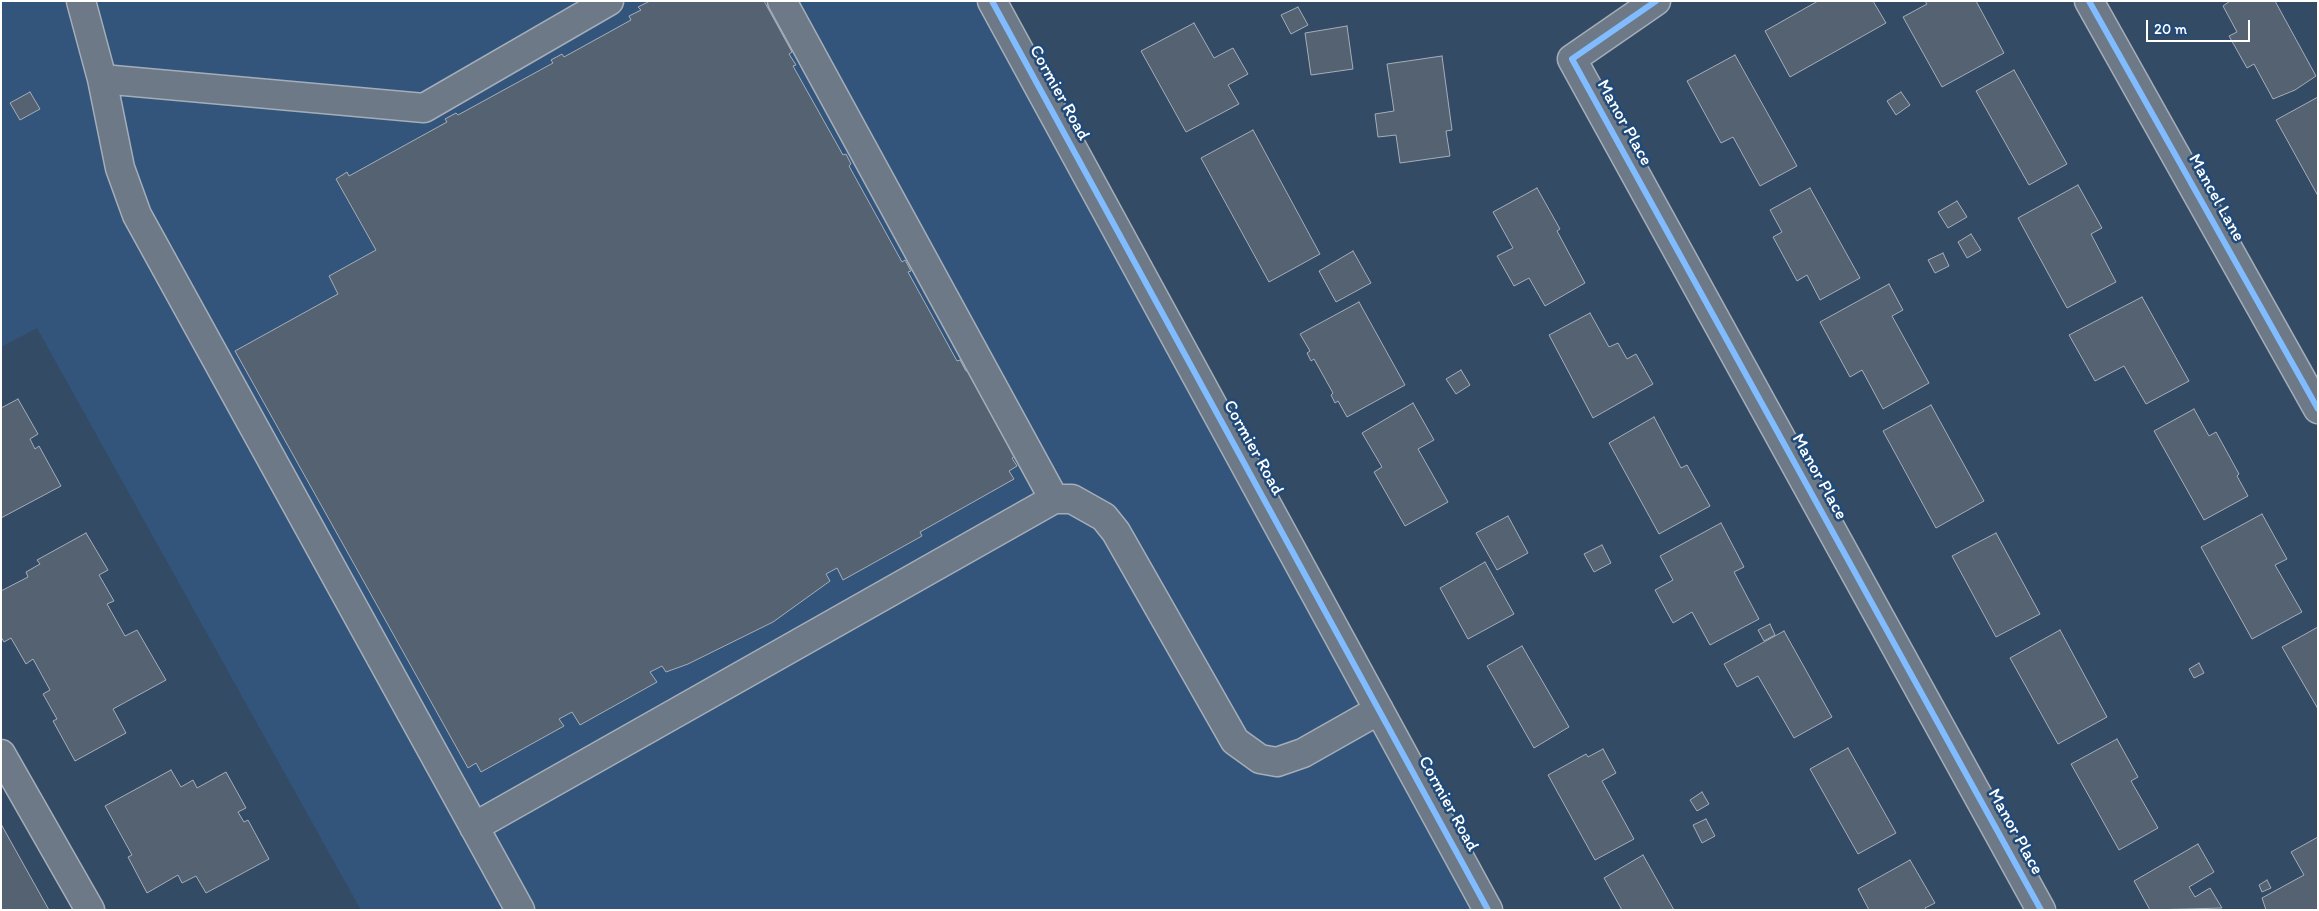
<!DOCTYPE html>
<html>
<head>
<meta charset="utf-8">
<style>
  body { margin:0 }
  #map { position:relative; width:2319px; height:911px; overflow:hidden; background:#344b65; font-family:Itim,sans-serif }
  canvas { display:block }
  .frame { position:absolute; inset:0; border:2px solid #fff; pointer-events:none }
  .scale { position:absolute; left:2146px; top:20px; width:104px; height:22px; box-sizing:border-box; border:2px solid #fff; border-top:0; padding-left:6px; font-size:15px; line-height:18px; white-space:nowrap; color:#fff; -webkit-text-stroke:4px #1f4a7a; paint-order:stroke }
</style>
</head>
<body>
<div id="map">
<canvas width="2319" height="911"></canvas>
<div class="frame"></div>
<div class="scale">20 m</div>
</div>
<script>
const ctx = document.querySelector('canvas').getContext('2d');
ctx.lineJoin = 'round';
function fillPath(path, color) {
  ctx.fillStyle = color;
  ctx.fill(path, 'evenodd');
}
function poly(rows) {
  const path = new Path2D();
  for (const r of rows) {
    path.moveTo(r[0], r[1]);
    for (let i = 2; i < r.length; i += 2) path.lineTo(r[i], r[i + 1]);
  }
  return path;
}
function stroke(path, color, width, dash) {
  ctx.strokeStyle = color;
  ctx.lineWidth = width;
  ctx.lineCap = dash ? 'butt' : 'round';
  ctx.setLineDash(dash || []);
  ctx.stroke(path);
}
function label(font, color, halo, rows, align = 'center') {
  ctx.font = font + ' Itim,sans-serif';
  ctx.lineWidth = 5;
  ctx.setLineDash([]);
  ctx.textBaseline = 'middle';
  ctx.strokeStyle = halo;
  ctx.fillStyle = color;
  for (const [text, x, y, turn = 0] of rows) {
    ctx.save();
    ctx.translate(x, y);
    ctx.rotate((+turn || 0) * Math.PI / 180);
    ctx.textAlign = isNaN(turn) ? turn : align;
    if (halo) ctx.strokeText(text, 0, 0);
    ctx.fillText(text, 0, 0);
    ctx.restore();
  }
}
const built = poly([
  [1,1,992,1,1488,910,361,910,37,328,1,347]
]);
const building = poly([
  [650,1,764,1,792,52,789,54,796,65,793,66,843,155,846,154,851,164,849,166,902,262,905,260,911,271,908,272,957,361,960,360,966,371,969,370,1017,455,1012,458,1017,466,1009,471,1014,479,920,532,922,536,843,580,837,568,826,574,830,581,773,622,688,664,666,672,662,666,650,672,657,682,580,725,572,712,559,719,564,726,481,772,476,763,468,768,235,351,338,294,329,276,376,250,336,179,347,172,349,176,447,122,445,119,456,113,458,115,553,63,551,60,562,54,564,57,631,20,629,16,641,10,638,7,650,1],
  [1818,1,1873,1,1886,23,1790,77,1765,31,1818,1],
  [1925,1,1976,1,2004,53,1942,87,1903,17,1927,4,1925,1],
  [2230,1,2275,1,2316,76,2295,90,2273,99,2254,64,2247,68,2229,36,2237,32,2223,6,2230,1],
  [1298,7,1308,25,1291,34,1281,15,1298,7],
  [1194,23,1214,58,1233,48,1248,74,1228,85,1239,104,1186,132,1141,51,1194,23],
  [1347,26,1353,69,1311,75,1305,33,1347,26],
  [1735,55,1797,166,1760,186,1733,137,1721,143,1687,81,1735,55],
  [1442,56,1452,130,1446,131,1450,156,1400,163,1396,135,1378,137,1375,114,1394,111,1387,64,1442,56],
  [2014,70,2067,164,2029,185,1976,91,2014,70],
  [30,92,40,109,20,120,10,103,30,92],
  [1901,92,1910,105,1896,115,1887,101,1901,92],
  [2318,97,2318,196,2276,120,2318,97],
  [1253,130,1320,254,1269,282,1201,158,1253,130],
  [2078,185,2102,228,2091,234,2116,282,2067,308,2018,218,2078,185],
  [1537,188,1560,229,1557,231,1585,283,1545,306,1529,278,1514,286,1497,256,1513,248,1493,212,1537,188],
  [1810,188,1860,278,1820,300,1807,275,1797,281,1773,237,1782,232,1770,210,1810,188],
  [1957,201,1967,217,1948,228,1938,212,1957,201],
  [1971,234,1981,250,1967,258,1958,242,1971,234],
  [1353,251,1371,283,1336,302,1319,271,1353,251],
  [1943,253,1949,266,1935,273,1928,260,1943,253],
  [1889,284,1903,310,1892,316,1929,383,1883,409,1862,370,1850,377,1820,322,1889,284],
  [2142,297,2189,381,2146,404,2124,366,2095,381,2069,335,2142,297],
  [1359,302,1405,385,1347,417,1338,401,1335,403,1331,395,1333,393,1314,359,1311,361,1307,353,1310,351,1300,334,1359,302],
  [1590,313,1609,347,1618,343,1627,359,1636,354,1653,384,1593,418,1549,335,1590,313],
  [1461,370,1470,385,1456,394,1446,379,1461,370],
  [18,399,38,434,30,439,35,449,39,446,61,486,1,518,1,408,18,399],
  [1413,403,1434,440,1418,449,1448,502,1405,526,1374,472,1382,467,1362,433,1413,403],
  [1931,405,1984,501,1936,528,1883,431,1931,405],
  [2194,409,2209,436,2216,432,2239,474,2237,476,2248,496,2204,520,2154,431,2194,409],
  [1654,417,1681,468,1687,465,1710,506,1659,534,1609,443,1654,417],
  [2262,514,2287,559,2275,565,2302,612,2252,639,2201,547,2262,514],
  [1508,516,1528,553,1497,570,1476,533,1508,516],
  [1721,523,1744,567,1734,572,1759,619,1710,645,1692,612,1673,623,1655,590,1673,580,1660,556,1721,523],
  [86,533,108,570,99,575,114,601,107,604,125,636,137,630,166,680,113,709,126,733,75,761,53,721,57,719,43,694,50,690,33,659,26,664,11,638,4,642,1,637,1,591,28,577,26,572,40,564,37,560,86,533],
  [1996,533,2040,614,1996,637,1952,556,1996,533],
  [1602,545,1611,563,1594,572,1584,554,1602,545],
  [1485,562,1514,614,1468,639,1440,588,1485,562],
  [1770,624,1775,635,1764,641,1758,630,1770,624],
  [2318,627,2318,709,2282,647,2318,627],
  [2060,630,2107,717,2058,744,2010,658,2060,630],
  [1784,631,1832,717,1794,738,1758,676,1737,687,1724,664,1784,631],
  [1522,646,1569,727,1534,748,1487,666,1522,646],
  [2199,663,2204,673,2194,678,2189,669,2199,663],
  [2117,739,2138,777,2131,781,2158,828,2119,850,2071,764,2117,739],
  [1848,748,1896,833,1858,854,1810,769,1848,748],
  [1603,749,1616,773,1602,781,1634,839,1595,860,1548,775,1586,754,1588,757,1603,749],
  [171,770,181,787,193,780,197,788,226,772,246,808,238,812,244,822,248,820,269,859,206,893,196,876,182,883,178,875,147,893,128,857,132,855,105,806,171,770],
  [1702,792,1709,804,1697,811,1690,800,1702,792],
  [1706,819,1715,836,1702,843,1693,825,1706,819],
  [1,824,49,910,1,910,1,824],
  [2318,837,2318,910,2266,910,2262,898,2304,875,2291,852,2318,837],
  [2198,844,2214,872,2189,887,2195,897,2210,888,2222,908,2150,910,2134,881,2198,844],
  [1643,855,1674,910,1622,910,1604,878,1643,855],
  [1910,860,1935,903,1925,908,1926,910,1869,910,1858,889,1910,860],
  [2267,880,2271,888,2262,892,2259,885,2267,880]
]);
const minor = poly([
  [81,1,102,79,120,168,137,215,520,910],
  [782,1,1054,499],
  [992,1,1488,910],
  [1656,1,1572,59,2041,910],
  [2089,1,2318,409],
  [102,79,424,108,609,1],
  [1,754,90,910],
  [474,827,1054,499,1072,499,1104,517,1116,532,1235,741,1260,759,1277,762,1303,753,1379,710]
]);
const cycleway = poly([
  [992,1,1488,910],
  [1656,1,1572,59,2041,910],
  [2089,1,2318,409]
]);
const streetNames = [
  ["Cormier Road",1059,93,61],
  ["Manor Place",1624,123,61],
  ["Mancel Lane",2216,198,61],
  ["Cormier Road",1253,448,61],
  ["Manor Place",1819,477,61],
  ["Cormier Road",1448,804,61],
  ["Manor Place",2015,832,61]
];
fillPath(built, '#34557b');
fillPath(building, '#556272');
stroke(building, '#a4aeba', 1);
stroke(minor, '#a4aeba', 31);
stroke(minor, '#6d7986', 28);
stroke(cycleway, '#80bcff', 6);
label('18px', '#fff', '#1f4a7a', streetNames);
</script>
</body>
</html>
